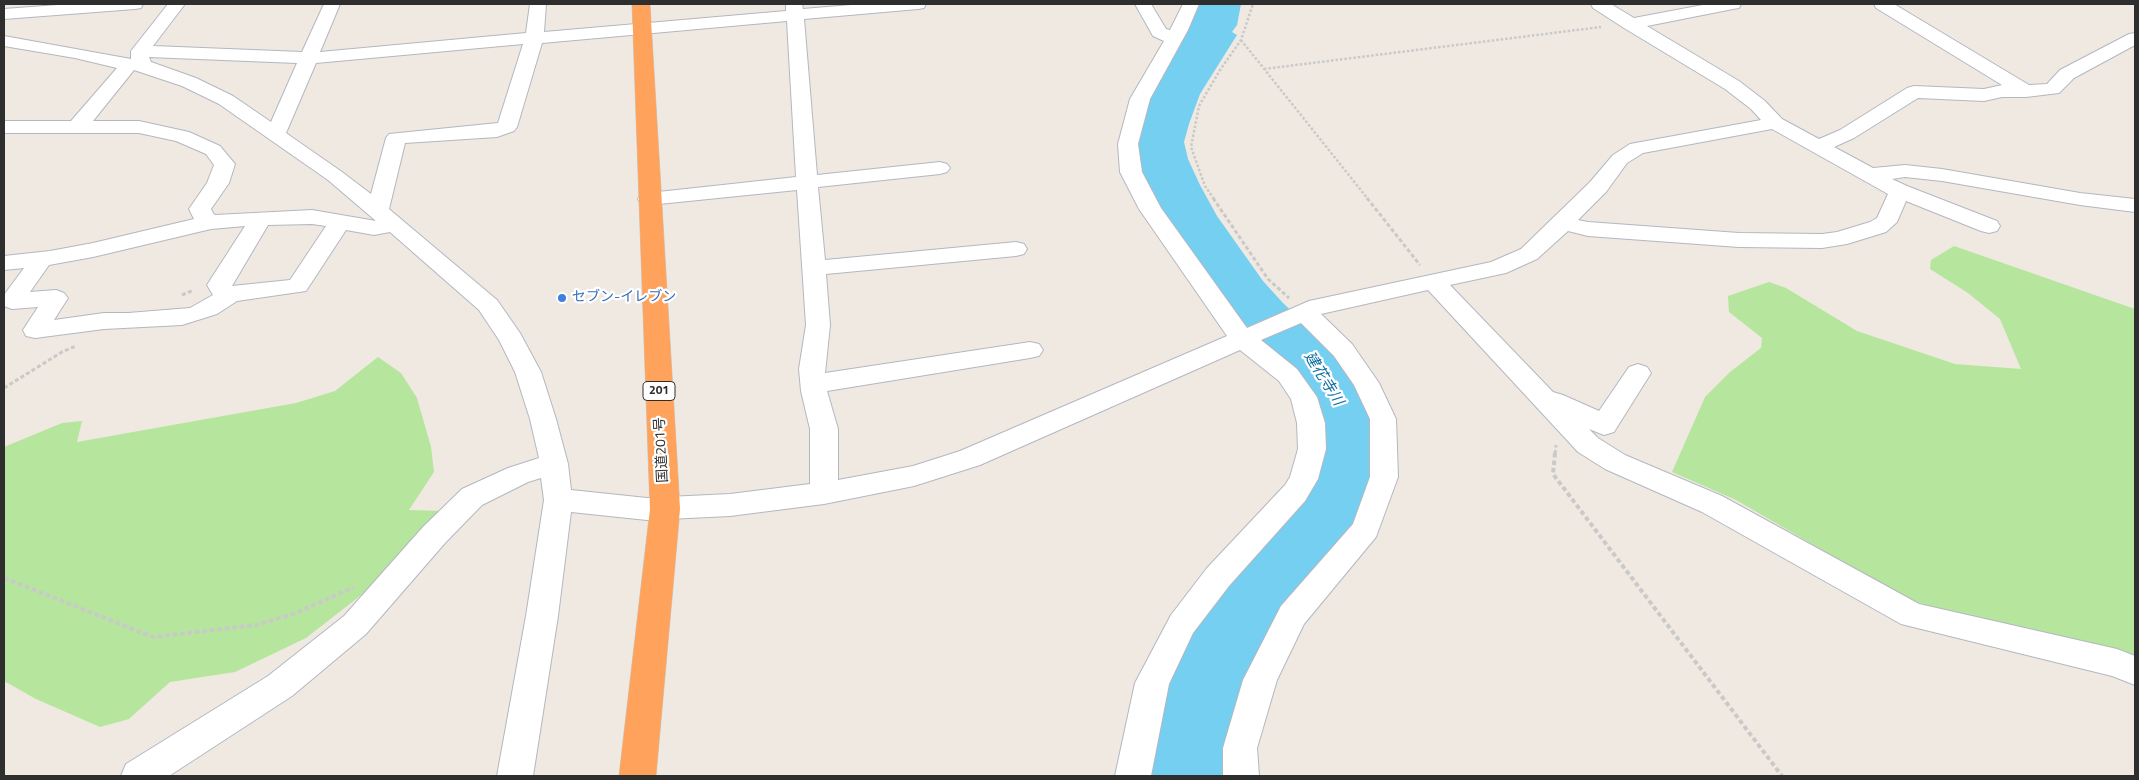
<!DOCTYPE html>
<html>
<head>
<meta charset="utf-8">
<style>
  body { margin:0 }
  #map { position:relative; width:2139px; height:780px; overflow:hidden; background:#efe9e1; font-family:"Titillium Web",sans-serif }
  canvas { display:block }
  .frame { position:absolute; inset:0; border:5px solid #2e2e2e; pointer-events:none }
</style>
</head>
<body>
<div id="map">
<canvas width="2139" height="780"></canvas>
<div class="frame"></div>
</div>
<script>
const ctx = document.querySelector('canvas').getContext('2d');
ctx.lineJoin = 'round';
function fillPath(path, color) {
  ctx.fillStyle = color;
  ctx.fill(path, 'evenodd');
}
function poly(rows) {
  const path = new Path2D();
  for (const r of rows) {
    path.moveTo(r[0], r[1]);
    for (let i = 2; i < r.length; i += 2) path.lineTo(r[i], r[i + 1]);
  }
  return path;
}
function stroke(path, color, width, dash) {
  ctx.strokeStyle = color;
  ctx.lineWidth = width;
  ctx.lineCap = dash ? 'butt' : 'round';
  ctx.setLineDash(dash || []);
  ctx.stroke(path);
}
function label(font, color, halo, rows, align = 'center') {
  ctx.font = font + ' "Titillium Web","Noto Sans JP",sans-serif';
  ctx.lineWidth = 4.5;
  ctx.setLineDash([]);
  ctx.textBaseline = 'middle';
  ctx.strokeStyle = halo;
  ctx.fillStyle = color;
  for (const [text, x, y, turn = 0] of rows) {
    ctx.save();
    ctx.translate(x, y);
    ctx.rotate((+turn || 0) * Math.PI / 180);
    ctx.textAlign = isNaN(turn) ? turn : align;
    if (halo) ctx.strokeText(text, 0, 0);
    ctx.fillText(text, 0, 0);
    ctx.restore();
  }
}
const green = poly([
  [1954,246,2135,309,2135,663,2109,652,2043,643,1905,598,1736,500,1672,472,1705,397,1730,372,1761,348,1762,338,1729,312,1728,296,1769,282,1786,288,1857,331,1955,364,2021,369,2000,319,1968,293,1930,269,1931,260],
  [378,357,401,373,417,398,431,447,434,472,409,510,444,511,392,571,306,638,235,672,170,682,129,719,100,727,36,699,4,681,4,447,62,423,82,421,77,442,296,403,335,391]
]);
const water = poly([
  [1194,4,1241,4,1237,25,1232,32,1237,35,1200,94,1189,124,1184,142,1188,159,1200,185,1217,216,1263,281,1283,303,1318,336,1348,371,1371,419,1371,493,1226,750,1226,776,1146,776,1161,705,1176,657,1194,626,1301,489,1314,419,1241,325,1146,189,1137,159,1140,128,1148,99]
]);
const pathFar2 = poly([
  [1241,40,1368,199],
  [1264,69,1601,27],
  [1214,199,1205,186,1191,147,1199,106,1220,70,1241,40,1253,4]
]);
const pathFar1 = poly([
  [1213,198,1268,279,1289,298],
  [1367,198,1420,265],
  [182,295,194,290],
  [4,388,62,352,76,346],
  [1555,454,1556,445]
]);
const path = poly([
  [1555,453,1553,474,1782,776],
  [4,578,153,637,256,625,296,613,354,587]
]);
const minor = poly([
  [71,4,143,4,141,8,135,9,4,19,4,9,71,4],
  [168,4,185,4,153,46,302,52,324,4,340,4,320,52,526,33,530,4,546,4,544,32,786,11,786,4,802,4,803,9,863,4,926,4,924,8,918,9,804,19,817,175,940,162,947,164,950,168,947,172,940,174,818,187,825,260,1016,242,1024,244,1027,249,1024,254,1016,256,826,274,830,325,825,373,1030,342,1039,344,1043,350,1039,356,1030,358,827,391,838,429,838,480,913,466,960,451,1227,336,1139,209,1120,172,1118,144,1130,99,1164,41,1153,36,1135,4,1151,4,1166,29,1170,30,1183,4,1199,4,1188,30,1150,99,1138,144,1142,172,1161,208,1247,328,1309,301,1491,262,1521,249,1590,182,1613,155,1630,144,1761,120,1751,109,1725,89,1624,28,1593,8,1591,4,1611,4,1634,18,1708,4,1741,4,1739,8,1733,9,1647,26,1739,81,1765,101,1782,119,1819,139,1840,130,1907,88,1914,86,1984,89,2002,85,1876,8,1874,4,1894,4,2029,85,2047,84,2060,70,2129,34,2135,33,2135,45,2074,78,2059,93,2026,97,2002,97,1984,101,1918,98,1854,138,1834,147,1873,168,1905,165,1942,169,2080,193,2135,199,2135,212,2080,205,1942,181,1905,177,1892,179,1907,186,1997,221,2000,226,1997,231,1989,233,1981,231,1906,201,1897,222,1886,232,1847,244,1822,248,1739,247,1588,236,1568,231,1537,259,1506,273,1450,285,1553,392,1563,395,1599,411,1629,367,1638,364,1647,367,1651,373,1614,432,1604,435,1589,429,1598,438,1625,455,1722,496,1919,604,2117,649,2135,656,2135,685,2112,676,1901,624,1702,512,1605,469,1578,452,1428,290,1321,314,1352,344,1379,383,1396,419,1398,477,1376,537,1304,624,1277,680,1257,748,1259,776,1223,776,1223,748,1243,680,1281,606,1353,524,1370,477,1370,419,1354,385,1334,356,1301,323,1261,340,1297,369,1317,397,1325,423,1326,449,1318,479,1305,501,1229,586,1193,633,1169,684,1151,776,1115,776,1135,683,1171,615,1207,568,1285,485,1290,477,1298,449,1297,423,1291,399,1279,381,1240,350,980,465,914,486,824,504,730,516,647,520,571,512,558,616,533,776,497,776,526,616,544,500,541,478,528,482,482,505,445,543,366,634,292,696,169,776,121,776,126,764,268,676,344,616,423,527,462,489,508,468,539,458,530,419,515,372,499,340,479,310,390,232,374,235,346,230,306,291,237,301,217,314,182,325,104,329,35,338,26,336,23,330,38,307,12,309,4,306,4,295,24,268,4,270,4,256,50,251,93,243,194,219,189,209,207,183,214,165,206,154,176,141,139,133,4,133,4,121,71,121,117,68,75,58,4,46,4,36,131,59,131,51,168,4],
  [787,21,796,177,649,193,641,194,638,199,641,204,649,205,797,190,806,325,799,369,801,391,810,429,810,484,730,494,647,498,571,490,568,464,556,419,541,372,520,333,497,300,389,209,405,143,497,137,514,131,517,127,542,43,787,21],
  [523,44,498,123,389,134,386,138,371,194,342,172,286,133,316,63,523,44],
  [149,57,297,63,271,122,233,96,196,78,151,62,149,57],
  [134,70,182,86,219,104,328,180,376,221,312,210,215,215,213,213,211,209,229,183,235,164,220,146,189,132,139,121,93,121,134,70],
  [1772,129,1888,194,1877,218,1870,222,1837,232,1822,234,1739,233,1588,222,1578,220,1606,192,1627,163,1643,153,1772,129],
  [312,224,326,226,290,280,232,286,268,225,312,224],
  [245,226,207,285,213,295,190,308,128,313,104,313,54,320,68,298,64,293,56,290,30,292,49,265,93,257,211,229,245,226]
]);
const highway = poly([
  [632,4,650,4,680,509,656,776,619,776,650,509,632,4]
]);
const markers = [
  [562,298,5,"#3f7fe0"]
];
const shields = [
  [659,391,32]
];
const shieldNames = [
  ["201",659,391]
];
const shopNames = [
  ["セブン-イレブン",572,298]
];
const streetNames = [
  ["国道201号",662,450,-93]
];
const waterNames = [
  ["建花寺川",1323,379,58]
];
fillPath(green, '#b6e59e');
fillPath(water, '#75cff0');
stroke(minor, '#b4b7c1', 2);
stroke(highway, '#c9c9c9', 1);
stroke(pathFar2, '#c9c9c9', 2.5, [2.5, 2]);
stroke(pathFar1, '#c9c9c9', 3, [4, 2.5]);
stroke(path, '#c9c9c9', 4, [4.5, 3]);
fillPath(minor, '#fff');
fillPath(highway, '#ffa35c');
for (const [x, y, r, color] of markers) {
  const dot = new Path2D();
  dot.arc(x, y, r, 0, 2 * Math.PI);
  ctx.fillStyle = color;
  ctx.fill(dot);
  stroke(dot, '#fff', 2);
}
for (const [x, y, w] of shields) {
  const box = new Path2D();
  box.roundRect(x - w / 2, y - 9.5, w, 19, 4);
  ctx.fillStyle = '#fff';
  ctx.fill(box);
  stroke(box, '#2e2e2e', 1);
}
label('bold 12px', '#2e2e2e', null, shieldNames);
label('14px', '#366cbe', '#fff', shopNames, 'left');
label('14px', '#2e2e2e', '#fff', streetNames);
label('italic 15px', '#0d6fa3', '#fff', waterNames);
</script>
</body>
</html>
